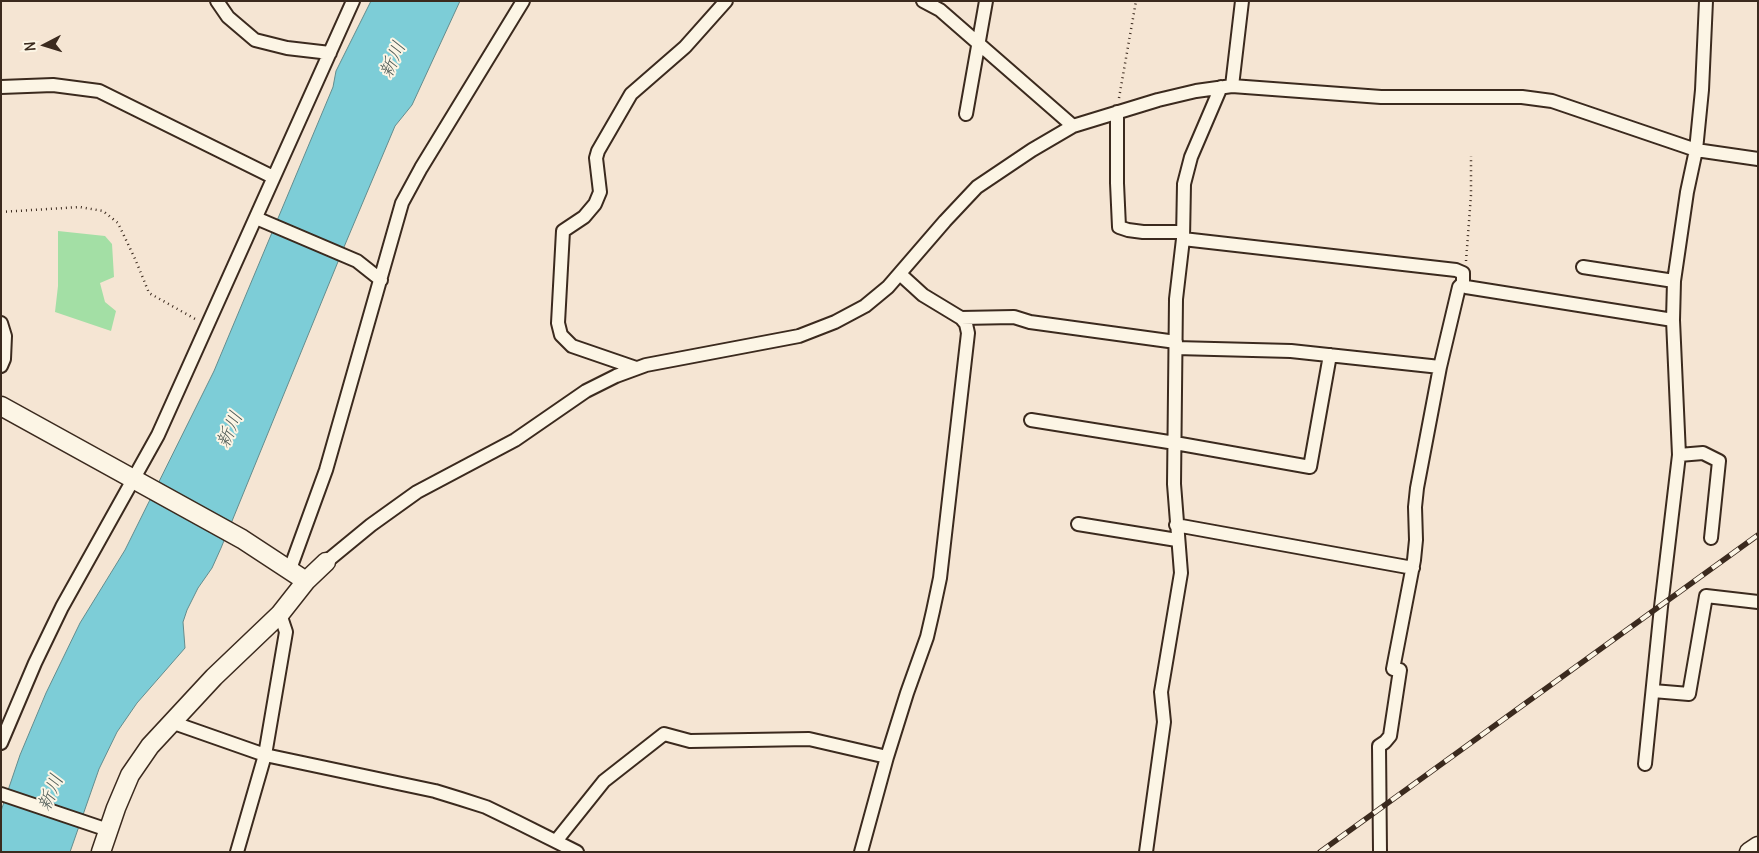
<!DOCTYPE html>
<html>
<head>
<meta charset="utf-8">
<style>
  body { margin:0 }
  #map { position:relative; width:1759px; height:853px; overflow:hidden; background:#f5e5d3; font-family:Delius,sans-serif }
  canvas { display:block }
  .frame { position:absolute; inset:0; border:2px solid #3b2a1e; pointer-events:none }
  .north { position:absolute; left:20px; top:20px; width:50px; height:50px; -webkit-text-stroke:4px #fcf5e5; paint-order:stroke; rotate:265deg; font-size:14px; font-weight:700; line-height:20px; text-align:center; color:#3b2a1e }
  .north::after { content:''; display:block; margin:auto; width:18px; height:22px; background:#3b2a1e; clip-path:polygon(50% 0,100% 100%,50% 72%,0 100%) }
</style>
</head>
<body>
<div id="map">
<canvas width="1759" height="853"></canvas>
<div class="frame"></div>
<div class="north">N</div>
</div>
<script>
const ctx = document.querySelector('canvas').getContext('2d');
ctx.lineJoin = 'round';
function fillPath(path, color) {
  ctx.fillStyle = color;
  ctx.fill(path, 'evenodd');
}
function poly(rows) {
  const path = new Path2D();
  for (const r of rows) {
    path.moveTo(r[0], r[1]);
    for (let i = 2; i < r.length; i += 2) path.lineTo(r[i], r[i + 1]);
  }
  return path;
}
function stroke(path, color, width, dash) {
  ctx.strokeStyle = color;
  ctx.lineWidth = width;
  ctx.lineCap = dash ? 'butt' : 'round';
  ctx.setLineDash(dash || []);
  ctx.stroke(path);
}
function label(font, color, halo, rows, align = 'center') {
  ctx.font = font + ' Delius,"Klee One",sans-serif';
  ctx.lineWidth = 4;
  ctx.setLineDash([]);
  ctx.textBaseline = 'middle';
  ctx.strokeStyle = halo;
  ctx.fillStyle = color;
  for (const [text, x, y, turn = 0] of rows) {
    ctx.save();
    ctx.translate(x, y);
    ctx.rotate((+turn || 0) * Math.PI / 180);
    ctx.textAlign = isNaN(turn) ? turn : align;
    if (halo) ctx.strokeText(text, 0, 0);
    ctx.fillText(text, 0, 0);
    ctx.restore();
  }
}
const green = poly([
  [58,231,105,236,112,244,114,277,100,283,105,302,116,311,111,331,55,312,58,286]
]);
const water = poly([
  [371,1,460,1,412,105,395,126,344,247,221,548,212,568,198,588,187,610,183,622,185,648,137,703,117,732,99,769,70,852,1,852,1,811,20,755,46,693,80,623,125,550,214,371,333,87,336,71,371,1]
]);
const path = poly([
  [1119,98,1136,1],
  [1,212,80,207,103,211,118,223,136,261,149,293,197,320],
  [1466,261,1471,195,1471,156]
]);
const street = poly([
  [217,1,228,17,255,40,287,48,330,53],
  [923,1,940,10,1073,126],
  [1232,86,1242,1],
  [1,87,53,85,99,91,273,177],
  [1117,112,1117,183,1119,227,1128,230,1143,232,1183,232],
  [966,114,986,1],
  [256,218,357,261,381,280],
  [1183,239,1456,270,1463,273,1463,283,1466,287,1673,320],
  [1583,267,1674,281],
  [961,318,1014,317,1030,322,1176,342],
  [1,323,5,336,4,359,1,366],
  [1176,348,1291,351,1440,367],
  [636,368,572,346,561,335,558,323,563,231,584,217,595,204,600,192,596,158,598,151,631,94,685,47,726,1],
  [1031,420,1175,443,1310,467,1330,355],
  [1679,455,1703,453,1719,461,1711,538],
  [1078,524,1177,540],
  [1176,525,1413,568],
  [326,562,371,525,417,492,515,440,586,391,616,376,646,365,799,336,835,322,865,306,888,287,945,221,977,187,1032,150,1073,126,1158,100,1196,91,1232,86,1381,97,1522,97,1552,101,1696,150,1758,159],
  [290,569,326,470,402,203,421,168,523,1],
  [1653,691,1689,694,1706,596,1758,602],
  [171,722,265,755,435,791,461,799,486,807,517,822,577,852],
  [1,743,35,663,62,607,158,435,353,1],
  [1645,764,1661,607,1679,455,1673,320,1674,281,1687,192,1696,150,1702,90,1706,1],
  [1,794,108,830],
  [556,841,604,781,664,734,690,741,809,739,887,757],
  [237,852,265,755,286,632,280,614],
  [861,852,887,757,907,693,927,637,933,611,940,578,968,333,966,324,961,318,923,295,900,274],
  [1146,852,1164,722,1161,692,1181,573,1174,484,1176,299,1183,239,1184,184,1191,157,1221,87],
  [1380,852,1379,746,1385,742,1390,736,1400,670,1393,669,1414,560,1416,540,1415,507,1417,488,1440,367,1459,287,1463,283]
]);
const secondary = poly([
  [1,406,242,539,306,581],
  [101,852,116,808,130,775,150,746,214,677,280,614,306,581,326,562],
  [1749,852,1758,846]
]);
const rail = poly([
  [1320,852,1758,535]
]);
const waterNames = [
  ["新川",393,60,-66],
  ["新川",230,430,-66],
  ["新川",51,793,-67]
];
fillPath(green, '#a3dfa5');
fillPath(water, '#7dcdd7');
stroke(water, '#638c8d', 1);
stroke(street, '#3b2a1e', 16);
stroke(secondary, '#3b2a1e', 21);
stroke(path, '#3b2a1e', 2.5, [1, 4]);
stroke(street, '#fcf5e5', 12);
stroke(secondary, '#fcf5e5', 18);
stroke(rail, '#3b2a1e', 5.5);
stroke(rail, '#fcf5e5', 4, [11]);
label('italic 19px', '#4f5b56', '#fcf5e5', waterNames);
</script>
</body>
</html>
